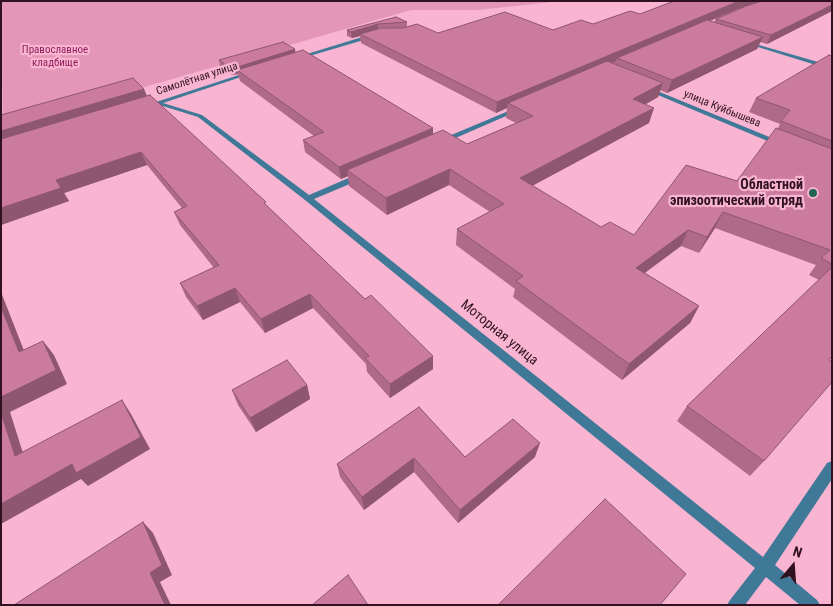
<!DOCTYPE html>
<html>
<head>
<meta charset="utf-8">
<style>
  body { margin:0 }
  #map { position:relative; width:833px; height:606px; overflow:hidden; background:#f8b4d0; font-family:"Roboto Condensed",sans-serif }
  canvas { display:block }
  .frame { position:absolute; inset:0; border:2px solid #2f111f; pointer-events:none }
  .north { position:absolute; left:768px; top:541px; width:50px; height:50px; -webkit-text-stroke:4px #f8b4d0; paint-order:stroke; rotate:18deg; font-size:14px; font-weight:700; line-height:20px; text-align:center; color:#2f111f }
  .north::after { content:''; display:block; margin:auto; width:18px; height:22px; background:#2f111f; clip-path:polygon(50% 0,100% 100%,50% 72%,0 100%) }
</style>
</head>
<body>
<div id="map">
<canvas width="833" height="606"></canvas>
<div class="frame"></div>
<div class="north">N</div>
</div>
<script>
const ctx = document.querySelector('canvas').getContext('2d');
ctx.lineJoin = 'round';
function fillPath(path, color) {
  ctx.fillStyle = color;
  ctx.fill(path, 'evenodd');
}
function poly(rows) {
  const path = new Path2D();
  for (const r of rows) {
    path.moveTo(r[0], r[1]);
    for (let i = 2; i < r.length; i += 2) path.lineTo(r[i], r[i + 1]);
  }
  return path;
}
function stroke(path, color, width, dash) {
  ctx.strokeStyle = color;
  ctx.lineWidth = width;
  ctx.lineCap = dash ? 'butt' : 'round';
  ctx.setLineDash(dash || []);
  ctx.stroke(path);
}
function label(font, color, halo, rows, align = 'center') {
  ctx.font = font + ' "Roboto Condensed",sans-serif';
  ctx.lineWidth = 4.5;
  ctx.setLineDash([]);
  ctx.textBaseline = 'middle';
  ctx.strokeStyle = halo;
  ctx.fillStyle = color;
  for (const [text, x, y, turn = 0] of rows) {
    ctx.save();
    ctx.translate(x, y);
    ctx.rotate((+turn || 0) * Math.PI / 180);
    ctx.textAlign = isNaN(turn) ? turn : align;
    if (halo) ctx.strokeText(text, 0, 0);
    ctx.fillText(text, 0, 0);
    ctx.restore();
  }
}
const green = poly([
  [1,1,561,1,478,10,411,10,3,128]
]);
const minor = poly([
  [372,34,375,36,374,37,299,59,294,58,372,34],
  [745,41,832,66,832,70,745,43,745,41],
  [248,72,253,73,163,103,202,115,309,195,358,174,364,174,364,178,314,199,763,557,827,463,832,461,832,479,775,565,817,600,820,605,800,605,766,577,745,605,727,605,730,600,755,568,305,200,198,117,153,103,248,72],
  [646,88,650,88,784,143,777,145,646,90,646,88],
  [518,107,520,108,520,110,444,143,437,141,518,107]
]);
const wall = poly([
  [832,1,832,11,767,44,760,42,757,49,667,93,660,90,658,97,646,104,649,123,532,186,601,227,634,235,737,181,778,128,780,124,749,112,756,98,832,56,832,356,829,360,764,461,750,476,677,421,687,406,819,280,809,275,816,265,715,228,699,253,681,246,645,273,699,306,690,323,622,380,513,297,515,289,456,245,457,229,490,212,449,185,387,215,349,186,348,176,341,179,305,152,303,140,314,136,240,81,238,74,232,75,220,67,219,60,295,52,433,128,433,134,467,144,516,123,506,118,507,108,496,113,361,43,360,36,352,38,347,36,347,30,396,17,407,22,407,27,438,33,553,30,593,24,640,14],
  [741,8,716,19,714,22,710,21],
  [144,89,146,96,267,206,365,299,433,356,433,369,390,398,367,372,366,364,313,308,265,333,240,302,203,320,186,297,180,283,214,268,180,225,174,212,182,208,147,165,64,193,69,201,1,225,1,115],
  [307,385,310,399,256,432,238,405,232,390],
  [419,407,465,457,535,457,458,523,414,472,364,510,340,477,337,464]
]);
const shadedWall = poly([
  [739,1,765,1,737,9,620,60,617,58,616,61,513,106,508,103,507,108,496,113,497,102],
  [832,5,832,11,767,44,771,35],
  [378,24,378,30,360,34,360,36,352,38,351,32],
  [763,37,757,49,667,93,672,80],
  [295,49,296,56,237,70,238,74,232,75,231,69],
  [663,83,658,97,629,114,633,99],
  [144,89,149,101,1,147,1,131],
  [654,108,649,123,517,194,520,178],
  [433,128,433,140,347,170,348,176,341,179,339,167],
  [141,152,147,165,64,193,69,201,1,225,1,208,56,180],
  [450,169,449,185,387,215,386,198],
  [723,212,715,228,699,253,707,237],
  [688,230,681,246,629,284,636,268],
  [235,288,240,302,203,320,197,306],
  [1,292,30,366,19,352,1,307],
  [310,294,313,308,265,333,261,319],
  [699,306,690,323,622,380,629,364],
  [43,341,54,355,67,384,10,412,28,469,15,456,1,413,1,397],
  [433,356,433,369,390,398,390,384],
  [307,385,310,399,256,432,250,418],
  [122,400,131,414,150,449,88,486,81,479,1,524,1,504],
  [540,443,535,457,458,523,460,510],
  [414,458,414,472,364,510,362,497],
  [143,522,153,533,172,575,160,582,171,605,165,605,150,573]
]);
const building = poly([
  [674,1,739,1,497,102,360,34,381,28,403,28,417,24,438,33,505,12,553,30,581,20,593,24,630,11,640,14,674,1],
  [762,1,832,1,832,5,771,35,716,19,746,6,762,1],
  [396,17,407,22,378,24,351,32,347,30,396,17],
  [707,20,763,37,672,80,617,58,707,20],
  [283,42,295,49,231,69,219,60,283,42],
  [303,50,433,128,339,167,303,140,324,132,237,70,303,50],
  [829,55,832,56,832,141,781,121,790,110,756,98,829,55],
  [607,61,663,83,633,99,654,108,520,178,601,227,610,222,634,235,686,165,737,181,776,128,832,149,832,264,821,258,830,250,723,212,707,237,688,230,636,268,699,306,629,364,516,281,523,276,457,229,504,204,450,169,386,198,347,170,443,130,467,144,533,116,508,103,607,61],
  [133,78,144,89,1,131,1,115,133,78],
  [150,95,266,202,264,203,365,299,371,295,433,356,390,384,365,358,369,356,310,294,261,319,235,288,197,306,180,283,219,265,174,212,187,206,141,152,56,180,61,188,1,208,1,139,150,95],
  [832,267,832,356,829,360,832,362,832,382,764,461,687,406,832,267],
  [1,307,19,352,43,341,56,370,1,397,1,307],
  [287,360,307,385,250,418,232,390,287,360],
  [122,400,141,437,76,473,72,464,1,504,1,413,15,456,122,400],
  [419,407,465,457,513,419,540,443,460,510,414,458,362,497,337,464,419,407],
  [605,499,686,574,660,605,498,605,605,499],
  [143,522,162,565,150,573,165,605,14,605,143,522],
  [348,575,368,605,312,605,348,575]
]);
const markers = [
  [813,193,5,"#236453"]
];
const farParknames = [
  ["Православное",55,50],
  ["кладбище",55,63]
];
const farStreetnames = [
  ["Самолётная улица",197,79,-18],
  ["улица Куйбышева",722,109,22]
];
const poiNames = [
  ["Областной",803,185],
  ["эпизоотический отряд",803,201]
];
const streetNames = [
  ["Моторная улица",499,333,39]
];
fillPath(green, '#e396b7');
fillPath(minor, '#3f7997');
fillPath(wall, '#af6a88');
fillPath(shadedWall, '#8e566f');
fillPath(building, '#cb7b9e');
stroke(building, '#8e566f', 1);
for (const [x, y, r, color] of markers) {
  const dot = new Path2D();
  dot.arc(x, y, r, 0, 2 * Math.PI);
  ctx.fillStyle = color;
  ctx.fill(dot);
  stroke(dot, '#f8b4d0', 2);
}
label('11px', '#92205d', '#f8b4d0', farParknames);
label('11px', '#2f111f', '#f8b4d0', farStreetnames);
label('bold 14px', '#2f111f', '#f8b4d0', poiNames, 'right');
label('14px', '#2f111f', '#f8b4d0', streetNames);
</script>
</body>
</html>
